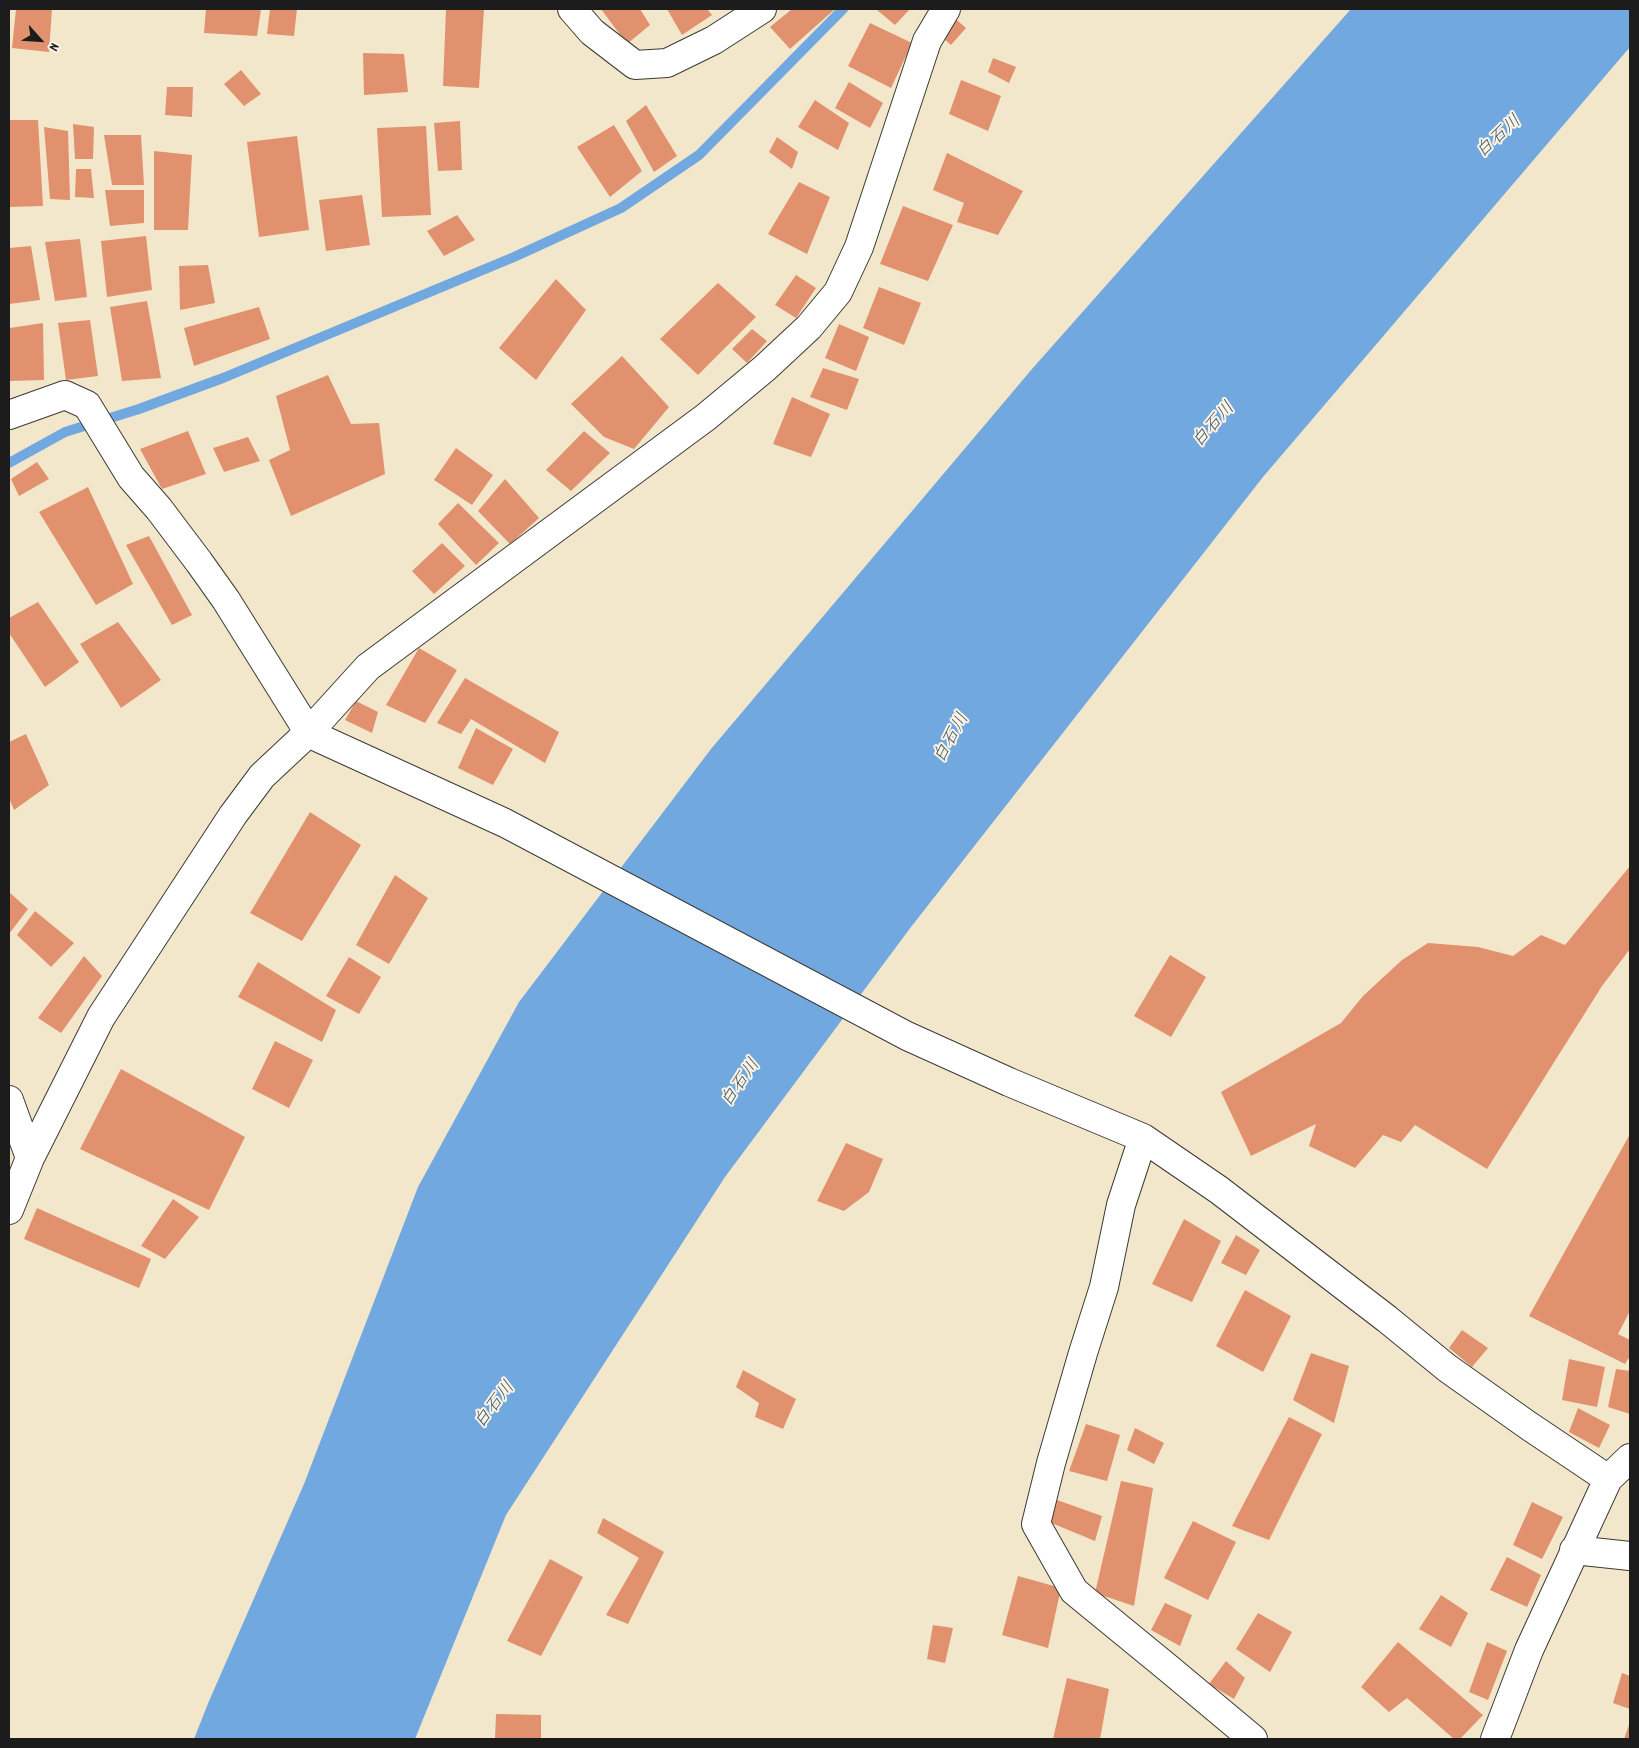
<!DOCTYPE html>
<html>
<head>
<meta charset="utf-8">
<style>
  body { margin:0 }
  #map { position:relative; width:1639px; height:1748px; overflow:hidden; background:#f3e7cb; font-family:Dekko,sans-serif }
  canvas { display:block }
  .frame { position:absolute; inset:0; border:10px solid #1c1c1c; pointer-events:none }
  .north { position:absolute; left:15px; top:15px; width:50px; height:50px; -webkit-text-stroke:4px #fcf5e5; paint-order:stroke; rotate:116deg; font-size:14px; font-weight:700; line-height:20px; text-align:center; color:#1c1c1c }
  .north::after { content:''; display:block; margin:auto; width:18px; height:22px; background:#1c1c1c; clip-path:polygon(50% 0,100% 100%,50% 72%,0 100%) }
</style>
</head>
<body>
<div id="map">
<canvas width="1639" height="1748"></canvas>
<div class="frame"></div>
<div class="north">N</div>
</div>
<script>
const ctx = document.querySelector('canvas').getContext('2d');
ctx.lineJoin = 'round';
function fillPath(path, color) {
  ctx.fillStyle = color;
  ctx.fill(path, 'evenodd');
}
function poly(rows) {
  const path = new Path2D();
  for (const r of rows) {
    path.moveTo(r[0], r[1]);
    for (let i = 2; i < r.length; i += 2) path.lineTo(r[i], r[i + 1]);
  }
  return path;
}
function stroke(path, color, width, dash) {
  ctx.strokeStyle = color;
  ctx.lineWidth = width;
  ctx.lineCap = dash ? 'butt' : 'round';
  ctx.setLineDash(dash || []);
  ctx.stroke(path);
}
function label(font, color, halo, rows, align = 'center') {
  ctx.font = font + ' Dekko,"Klee One",sans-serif';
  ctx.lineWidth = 4;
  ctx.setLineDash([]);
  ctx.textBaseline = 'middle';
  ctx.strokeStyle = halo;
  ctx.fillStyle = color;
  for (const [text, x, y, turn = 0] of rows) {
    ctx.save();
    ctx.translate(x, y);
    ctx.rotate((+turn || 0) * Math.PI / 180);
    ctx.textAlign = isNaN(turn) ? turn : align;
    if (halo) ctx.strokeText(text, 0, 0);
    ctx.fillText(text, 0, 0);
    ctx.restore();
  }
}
const water = poly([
  [1351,9,1630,9,1630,47,1263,477,911,927,725,1177,506,1515,415,1739,194,1739,209,1701,304,1484,418,1187,519,1002,711,749,1032,369]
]);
const stream = poly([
  [9,463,65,432,139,409,223,378,514,257,621,208,699,155,843,9]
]);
const building = poly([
  [16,9,52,9,49,52,12,48],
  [206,9,261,9,257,36,204,33],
  [270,9,297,9,294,36,267,34],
  [446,9,484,9,479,88,443,86],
  [601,9,640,9,650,25,627,44],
  [667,9,707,9,712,15,682,35],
  [792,9,835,9,790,49,770,27],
  [878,9,910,9,895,25,877,10],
  [951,15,966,28,951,45,938,34],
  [870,23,912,43,891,88,848,66],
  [363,53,404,54,408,92,364,95],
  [993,58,1016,67,1009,83,988,72],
  [241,70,261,94,244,106,224,84],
  [961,80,1001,96,988,131,949,114],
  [849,82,883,103,870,128,835,108],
  [167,87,193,87,192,117,165,115],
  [815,100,849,123,838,150,798,127],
  [646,105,677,156,654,172,626,121],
  [9,120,38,120,43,206,9,207],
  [460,121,462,170,438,171,434,123],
  [73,124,94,127,93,159,75,159],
  [614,125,642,171,610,197,577,147],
  [426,126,431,215,382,217,377,128],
  [44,127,68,131,70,200,50,199],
  [104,135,141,135,144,185,112,185],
  [297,136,309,230,259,237,247,142],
  [777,137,798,152,792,169,769,152],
  [154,151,192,155,188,230,154,230],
  [947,153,1023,191,998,235,957,222,964,203,933,190],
  [76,169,91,169,94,198,75,197],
  [799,182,830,197,807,254,768,234],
  [105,190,144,190,144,223,110,226],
  [362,195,370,245,326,251,319,200],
  [903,206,953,225,928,281,880,264],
  [457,215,475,240,444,256,427,231],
  [146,236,152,290,107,297,101,241],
  [80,239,87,297,55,301,45,242],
  [31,246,40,300,9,304,9,248],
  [208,265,215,303,180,310,179,266],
  [796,275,816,288,796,318,775,305],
  [556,279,586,310,536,380,499,348],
  [718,283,756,317,698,375,660,339],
  [879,287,921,303,904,345,863,328],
  [147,301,161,378,122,381,110,307],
  [259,307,270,339,194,366,184,328],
  [90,320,98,376,66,380,58,323],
  [43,323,44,380,10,381,10,328],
  [839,324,869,337,856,371,825,358],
  [752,329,767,341,747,363,732,349],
  [622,356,669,407,634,449,604,437,571,404],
  [823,368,859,379,847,410,810,397],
  [328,375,351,424,379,423,385,474,291,516,269,460,290,450,276,396],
  [792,397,830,414,811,457,773,444],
  [188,431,206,474,162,489,140,449],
  [584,431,610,453,571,491,546,470],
  [248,437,260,461,224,472,213,448],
  [456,448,493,475,472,505,434,480],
  [37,462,49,479,19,496,11,479],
  [505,479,539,518,510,544,478,511],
  [88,487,133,584,96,605,39,512],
  [458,503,499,543,476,565,438,524],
  [149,536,192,615,172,625,126,545],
  [442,543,465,566,434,594,412,571],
  [38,602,79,662,45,687,9,633,9,618],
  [118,622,161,680,121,708,80,644],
  [419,648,457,670,425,723,386,705],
  [465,678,559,732,545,763,471,719,461,734,437,723],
  [356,701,378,712,372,733,345,720],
  [476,728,513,749,493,785,458,768],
  [26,734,49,785,14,810,9,798,9,742],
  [310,812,361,845,302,941,250,913],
  [1630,866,1630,949,1602,986,1487,1169,1415,1125,1401,1142,1383,1135,1355,1168,1309,1146,1316,1124,1251,1156,1221,1092,1341,1023,1363,996,1402,960,1428,943,1478,947,1513,956,1541,935,1565,945],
  [395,875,428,898,389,964,356,945],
  [9,892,28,909,9,934],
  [35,911,74,943,51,967,17,935],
  [1170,955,1206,977,1171,1037,1134,1016],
  [84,956,102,976,61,1033,38,1018],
  [349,957,381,977,359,1014,326,996],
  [258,962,336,1010,322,1042,238,997],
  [275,1041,313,1060,289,1108,252,1089],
  [121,1069,245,1137,209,1210,80,1149],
  [1630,1134,1630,1311,1618,1334,1630,1340,1630,1356,1625,1364,1529,1316],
  [846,1143,883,1159,869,1192,844,1211,817,1201],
  [173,1199,199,1217,165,1259,141,1246],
  [37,1208,151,1259,139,1288,24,1239],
  [1184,1219,1221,1241,1192,1302,1152,1284],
  [1236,1235,1260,1250,1246,1275,1221,1263],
  [1245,1290,1291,1316,1263,1372,1216,1346],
  [1462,1330,1488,1348,1472,1367,1449,1348],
  [1311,1353,1349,1366,1334,1423,1293,1400],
  [1569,1359,1605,1367,1597,1407,1562,1400],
  [1616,1369,1630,1371,1630,1414,1608,1407],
  [743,1370,796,1399,783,1429,755,1417,759,1403,736,1387],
  [1578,1408,1610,1425,1599,1448,1569,1432],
  [1289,1417,1322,1434,1269,1540,1232,1526],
  [1086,1424,1120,1435,1107,1481,1069,1471],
  [1135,1428,1164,1443,1154,1464,1127,1450],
  [1121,1481,1153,1488,1134,1606,1095,1593],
  [1057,1500,1102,1516,1095,1541,1049,1522],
  [1532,1502,1563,1517,1542,1559,1513,1545],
  [603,1518,664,1552,628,1624,606,1615,639,1558,597,1533],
  [1193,1521,1236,1542,1208,1600,1164,1578],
  [1507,1557,1541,1575,1527,1607,1490,1590],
  [550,1559,583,1577,541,1656,507,1641],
  [1018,1576,1061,1588,1048,1648,1002,1635],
  [1441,1595,1468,1613,1451,1647,1419,1629],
  [1165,1603,1192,1615,1180,1646,1151,1630],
  [1258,1613,1292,1632,1270,1672,1236,1649],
  [933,1625,953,1628,945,1663,927,1659],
  [1398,1642,1483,1715,1460,1739,1454,1739,1407,1698,1389,1712,1361,1687],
  [1487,1642,1507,1651,1488,1700,1469,1692],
  [1226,1661,1245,1678,1234,1699,1209,1684],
  [1622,1673,1630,1676,1630,1709,1613,1703],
  [1067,1678,1109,1689,1100,1739,1053,1739],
  [496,1714,541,1715,541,1739,495,1739],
  [1630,1722,1630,1739,1624,1739]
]);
const minor = poly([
  [572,9,592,32,635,65,667,63,714,40,762,9],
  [9,415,65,395,87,405,131,477,159,509,199,562,226,600,301,720,308,733,505,823,907,1036,1009,1082,1143,1138,1219,1190,1387,1319,1447,1368,1529,1426,1608,1479],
  [9,1100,30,1158],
  [1143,1138,1121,1205,1104,1287,1083,1353,1051,1463,1036,1524,1074,1591,1168,1668,1253,1739],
  [9,1210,30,1158,101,1017,233,815,262,776,308,733,368,667,706,417,765,368,809,327,838,292,859,247,927,41,946,9],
  [1574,1550,1630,1556],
  [1495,1739,1529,1650,1608,1479,1630,1458]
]);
const waterNames = [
  ["白石川",1500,138,-42],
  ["白石川",1215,426,-48],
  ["白石川",953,739,-61],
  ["白石川",742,1084,-55],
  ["白石川",496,1406,-52]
];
fillPath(water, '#71a8e0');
stroke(stream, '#71a8e0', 10);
fillPath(building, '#e1916e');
stroke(minor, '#3c3a36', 30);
stroke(minor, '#fff', 28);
label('italic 18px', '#3e546a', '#fcf5e5', waterNames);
</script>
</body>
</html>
